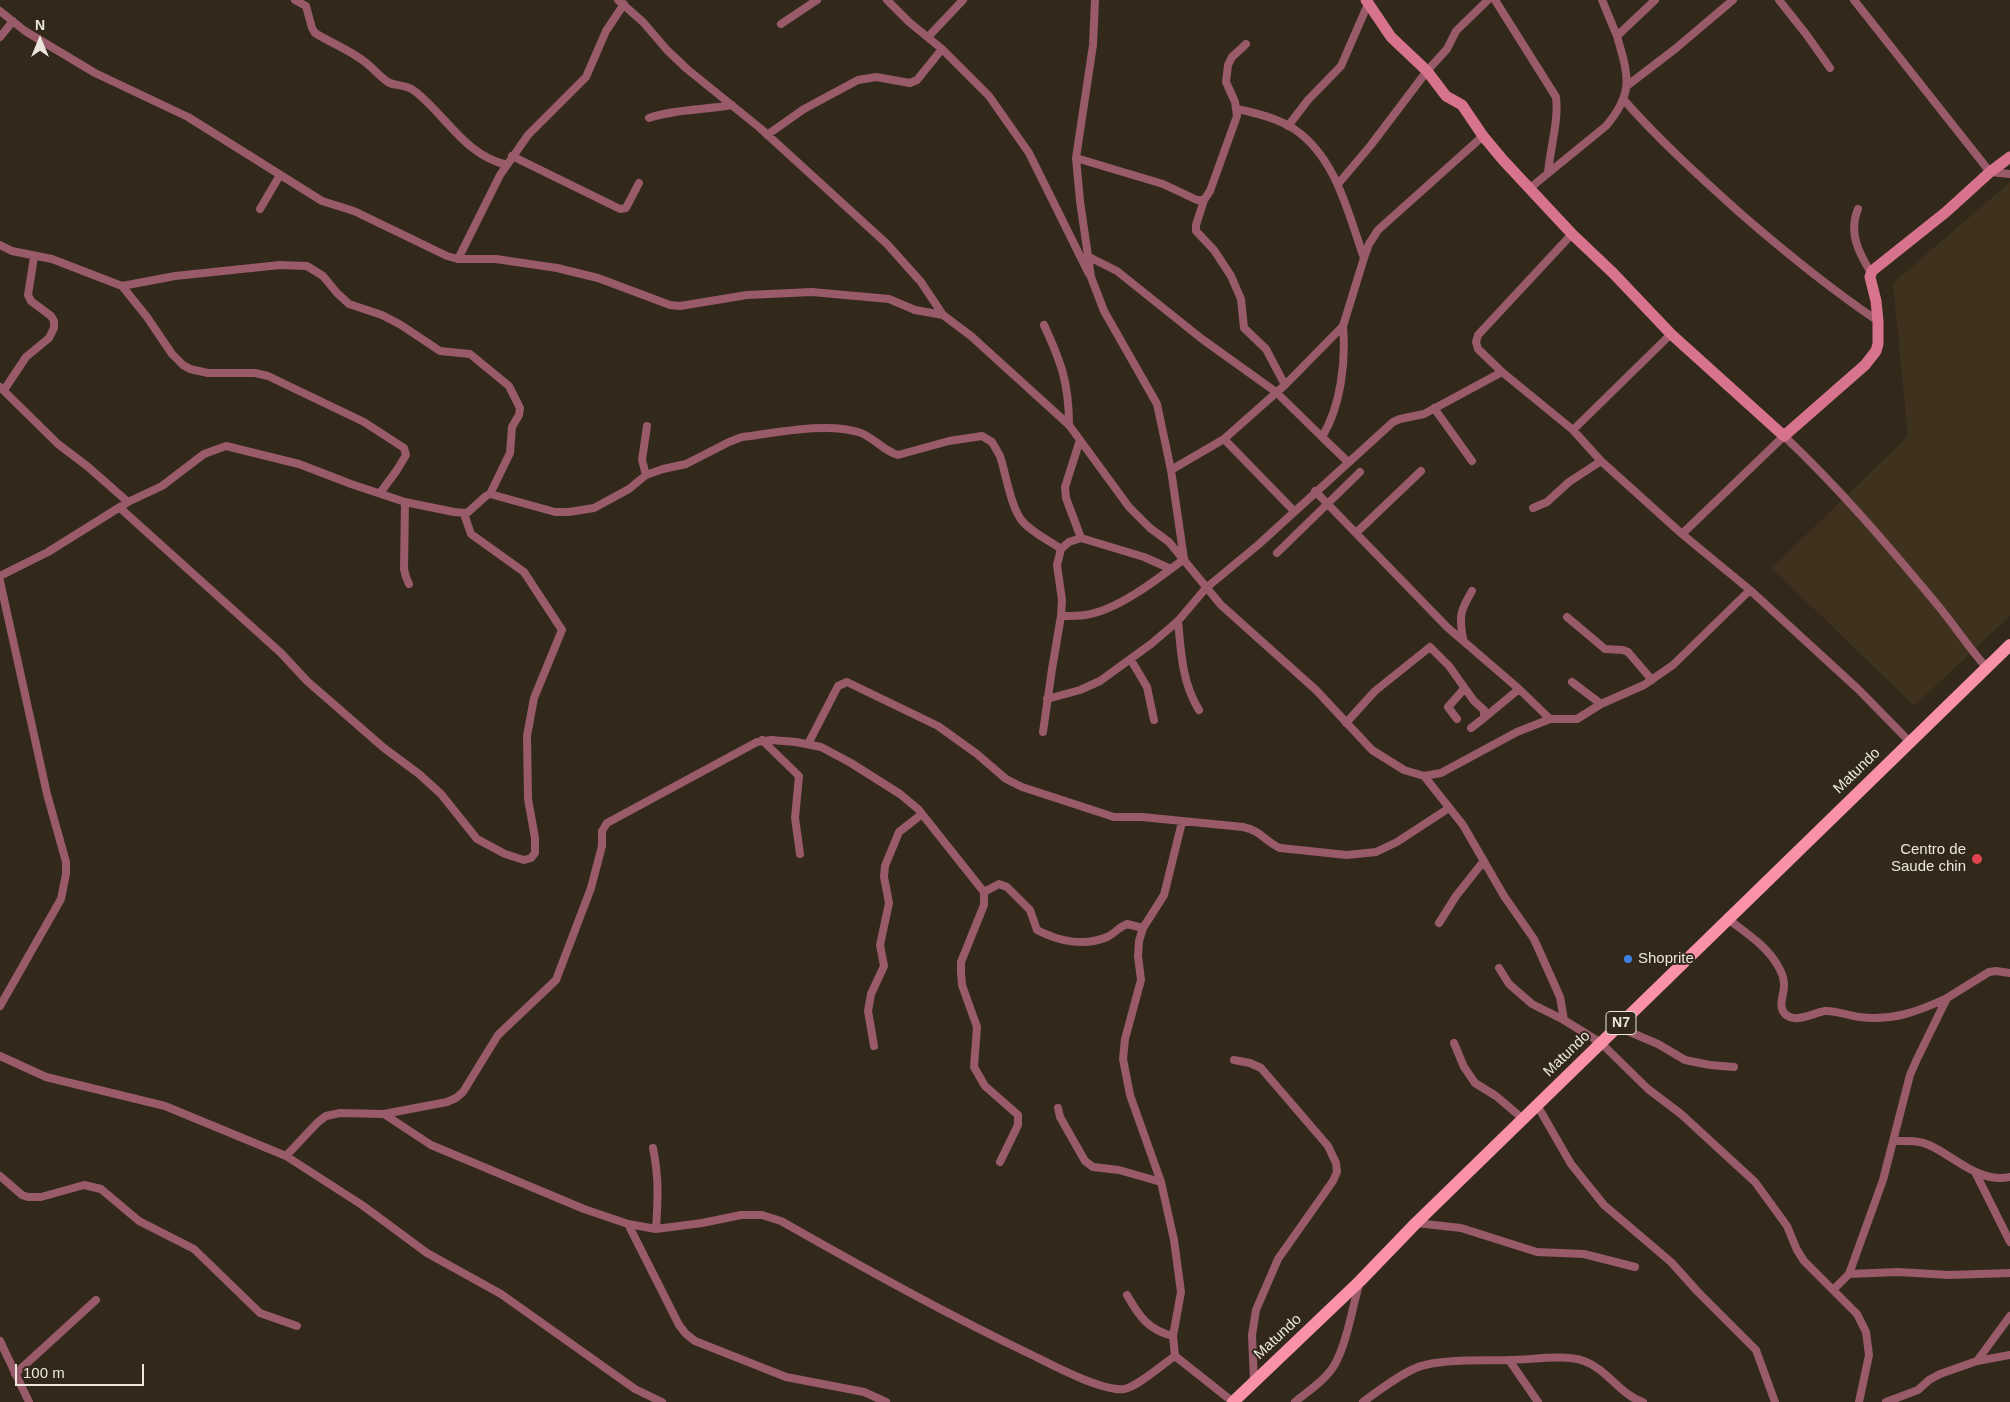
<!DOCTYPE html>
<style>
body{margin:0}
#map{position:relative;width:2010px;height:1402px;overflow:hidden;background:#32291b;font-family:Arial,sans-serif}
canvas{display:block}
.north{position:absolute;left:15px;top:15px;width:50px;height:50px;-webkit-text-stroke:4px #32291b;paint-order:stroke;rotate:0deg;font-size:14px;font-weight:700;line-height:20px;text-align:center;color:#ece6dd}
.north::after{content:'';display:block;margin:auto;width:18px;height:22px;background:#ece6dd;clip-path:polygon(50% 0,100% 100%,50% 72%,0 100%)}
.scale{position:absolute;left:15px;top:1364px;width:129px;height:22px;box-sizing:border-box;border:2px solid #ece6dd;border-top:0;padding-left:6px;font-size:15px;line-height:18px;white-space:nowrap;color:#ece6dd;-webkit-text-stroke:4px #32291b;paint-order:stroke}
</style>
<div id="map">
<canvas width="2010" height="1402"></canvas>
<div class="north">N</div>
<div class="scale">100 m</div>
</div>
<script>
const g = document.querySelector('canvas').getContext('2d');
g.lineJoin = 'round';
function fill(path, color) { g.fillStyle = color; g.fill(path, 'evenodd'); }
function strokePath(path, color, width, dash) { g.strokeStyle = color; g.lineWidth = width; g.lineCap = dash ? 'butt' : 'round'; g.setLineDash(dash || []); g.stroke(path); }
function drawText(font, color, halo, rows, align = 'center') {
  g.font = font + ' Arial,sans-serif'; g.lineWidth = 4; g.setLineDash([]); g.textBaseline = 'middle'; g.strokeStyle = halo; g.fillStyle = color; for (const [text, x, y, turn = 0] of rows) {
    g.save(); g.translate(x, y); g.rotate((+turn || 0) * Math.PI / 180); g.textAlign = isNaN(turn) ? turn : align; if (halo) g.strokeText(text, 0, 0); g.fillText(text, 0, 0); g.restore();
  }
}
const built = new Path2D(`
 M 2010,182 L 2010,616 L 1914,706 L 1772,568 L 1908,436 L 1893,283 Z`);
const street = new Path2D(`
 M 295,0 L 306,6 L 312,28 L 315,33 C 331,43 350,50 365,62 C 373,68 380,77 388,82 C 396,87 405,83 416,92 C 448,118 464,154 507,165
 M 618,0 L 643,22 L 667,50 L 687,69 L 760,128 L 887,244 L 921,282 L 943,315 L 971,336 L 1069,425 L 1129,507 L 1150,528 L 1169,542 L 1221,605 L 1316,690 L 1372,750 L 1404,770 L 1424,776 L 1441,773 L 1517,732 L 1550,719 L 1577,719 L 1601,704 L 1644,685 L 1673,665 L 1750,590
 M 887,0 L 909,22 L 942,49 L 989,96 L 1029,153 L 1089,274
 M 1095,0 L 1093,45 L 1076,158 L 1080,201 L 1091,277 L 1104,311 L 1157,404 L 1171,470 L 1184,559
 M 1495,0 L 1556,97 C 1559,120 1550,149 1548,173
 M 1602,0 L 1617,36 L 1655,0
 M 1779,0 L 1806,34 L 1830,68
 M 1854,0 L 1990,172 L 2010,174
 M 0,11 L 25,31 L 95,73 L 188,117 L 322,201 L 354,211 L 447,256 L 458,259 L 496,259 L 557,268 L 598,278 L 670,305 L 680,306 L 747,295 L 812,292 L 889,299 L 915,310 L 943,315
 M 781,24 L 817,0
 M 0,37 L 13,21
 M 928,37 L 963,0
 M 1628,85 L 1675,49 L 1733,0
 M 1623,99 C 1659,140 1700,177 1740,213 C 1785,252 1829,288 1878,321
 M 1237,109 C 1256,113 1277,118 1294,129 C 1336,157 1348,213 1364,258
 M 649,118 C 675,109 704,110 732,105
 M 1288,126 L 1308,100 L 1341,66 L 1368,4
 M 767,135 L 804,109 L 858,80 L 876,77 L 910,83 L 917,80 L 942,49
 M 512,156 L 620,209 L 626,208 L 639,183
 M 1076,158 L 1163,184 L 1197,200 L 1204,200 L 1210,191 L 1237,116 L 1235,102 L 1226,82 L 1228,65 L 1232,57 L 1246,44
 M 1338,184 L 1371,145 L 1427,71 L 1447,49 L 1456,31 L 1488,0
 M 1530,188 L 1606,126 C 1635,92 1628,75 1617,36
 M 1204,200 L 1196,225 L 1196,231 L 1214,250 L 1231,276 L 1241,299 L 1244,328 L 1266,349 L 1285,385
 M 260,209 L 280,175
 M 1858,209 C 1848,233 1859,253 1871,273
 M 1572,234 L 1478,335 L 1476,342 L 1478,349 L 1502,372 L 1573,430 L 1601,461 L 1682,534 L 1750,590 L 1858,689 L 1910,742
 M 0,245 L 12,251 L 52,259 L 122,286 L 175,276 L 280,265 L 307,266 L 323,276 L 337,293 L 349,304 L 382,315 L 401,325 L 440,351 L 470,354 L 509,386 L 520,408 L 519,415 L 512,427 L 510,453 L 490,494
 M 1089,257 L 1117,271 L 1202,339 L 1276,392 L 1322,437 C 1341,406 1346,361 1343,326
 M 458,259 L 500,175 L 528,135 L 586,77 L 606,31 L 624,4
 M 122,286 L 147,317 L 172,354 L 183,365 L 190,369 L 208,373 L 255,373 L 268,376 L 364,422 L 404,448 L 406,455 L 397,470 L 380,493
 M 1044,325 C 1061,362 1069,383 1069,425
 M 0,387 L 58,444 L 87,466 L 128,502
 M 4,390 L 26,357 L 49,338 L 54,328 L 54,321 L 51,316 L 31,301 L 28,295 L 34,257
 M 1434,408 L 1472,461
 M 1573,430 L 1671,334
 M 1322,437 L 1348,462
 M 1224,439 L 1294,511
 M 1080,440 L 1065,487 L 1066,498 L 1081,538
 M 1171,470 L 1224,439 L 1285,385 L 1343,326 L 1364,258 L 1369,244 L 1378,230 L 1483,136
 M 646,475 L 642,460 L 647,426
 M 1315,491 L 1447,627 L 1519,689 L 1550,719
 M 405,502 L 404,569 L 406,577 L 409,584
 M 120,508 L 281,653 L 307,681 L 384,748 L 419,774 L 441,794 L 477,839 L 505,854 L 524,860 L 531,858 L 535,853 L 535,838 L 528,799 L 527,736 L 534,698 L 562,630 L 524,572 L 471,534 L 464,514
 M 1533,508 L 1547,502 L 1569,482 L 1601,461
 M 1356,533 L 1421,471
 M 1682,534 L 1784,436 C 1838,487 1887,544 1935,602 C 1953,623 1968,647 1987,668
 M 1277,553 L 1360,472
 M 0,576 L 48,552 L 128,502 L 162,486 L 204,454 L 226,446 L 299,464 L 351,484 L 405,502 L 454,512 L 467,513 L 486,496 L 490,494 L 555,512 L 569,512 L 594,508 L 629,489 L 646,475 L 663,469 L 686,464 L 729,442 L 742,437 C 776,433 826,422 858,432 C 873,436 883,451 898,455 L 949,441 L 982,436 L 992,442 L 1000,456 C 1006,474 1011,509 1023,522 C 1033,533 1048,540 1061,549
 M 0,581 L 47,794 L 66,862 L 66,874 L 61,899 L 0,1006
 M 1061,616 C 1069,616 1078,616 1085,615 C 1117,611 1159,578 1184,559
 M 1567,617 L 1605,649 L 1623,650 L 1628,652 L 1652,680
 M 1178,621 C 1181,652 1182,683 1199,710
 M 1463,639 C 1459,616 1460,611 1472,591
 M 1131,660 L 1147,687 L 1154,720
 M 1572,682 L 1601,704
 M 1047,699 L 1080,690 L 1100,681 L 1151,644 L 1178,621 L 1206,588 L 1258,545 L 1393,422 L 1400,419 L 1424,414 L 1502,372
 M 1484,718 L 1519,689
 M 1457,719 L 1448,707 L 1464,689
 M 1346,723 L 1375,691 L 1430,647 L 1449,666 L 1474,701 L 1484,710 L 1484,718 L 1471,728
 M 1043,732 L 1052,669 L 1061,616 L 1062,600 L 1057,565 L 1061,549 L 1069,542 L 1081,538 L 1144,557 L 1171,569
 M 762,740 L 799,776 L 795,818 L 800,854
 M 808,744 L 838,686 L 847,682 L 938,726 L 977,754 L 1006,779 L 1022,787 L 1114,817 L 1142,817 L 1243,827 C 1262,831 1264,841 1280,848 L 1347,855 L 1376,852 L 1397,842 L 1449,808
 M 1424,776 L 1463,825 L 1504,896 L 1534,939 L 1560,997 L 1564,1020
 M 1182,822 L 1164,895 L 1143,928 L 1139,941 L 1138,956 L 1141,980 L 1125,1039 L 1123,1059 L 1130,1095 L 1161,1182 L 1174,1240 L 1181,1292 L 1173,1336 L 1175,1356 L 1233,1402
 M 984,892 L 999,884 L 1007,887 L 1030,910 L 1037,930 C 1058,941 1084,947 1107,937 C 1114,934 1119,927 1127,924 L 1143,928
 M 1728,919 C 1746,933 1767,946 1778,966 C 1781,971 1784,978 1784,984 C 1785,993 1777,1006 1785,1014 C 1796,1024 1813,1013 1825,1011 C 1835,1010 1849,1016 1859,1017 C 1893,1021 1917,1012 1947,998
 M 1439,923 L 1456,896 L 1483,862
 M 1499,968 L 1509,984 L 1532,1004 L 1564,1020 L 1601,1043 L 1648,1089 L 1681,1114 L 1755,1182 L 1787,1226 L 1797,1250 L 1804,1261 L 1857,1314 L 1866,1332 L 1869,1355 L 1859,1402
 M 1618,1027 L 1658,1044 L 1685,1060 L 1710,1065 L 1734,1067
 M 1454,1043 L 1464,1067 L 1475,1083 L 1496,1096 L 1523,1119
 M 874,1046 L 868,1011 L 871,994 L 884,966 L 880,945 L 889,903 L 884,877 L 885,866 L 899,832 L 922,814
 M 0,1056 L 46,1077 L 165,1106 L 286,1156 L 362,1205 L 427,1253 L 501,1294 L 635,1389 L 662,1402
 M 1234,1060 L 1250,1063 L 1261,1068 L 1328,1146 L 1336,1163 L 1337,1172 L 1333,1181 L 1278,1259 L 1256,1310 L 1252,1335 L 1254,1381
 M 1537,1105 L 1571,1164 L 1604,1205 L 1671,1262 L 1698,1292 L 1756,1350 L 1775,1402
 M 1058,1108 L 1060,1117 L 1085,1161 L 1093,1167 L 1119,1170 L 1161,1182
 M 384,1114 L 431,1145 L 584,1209 L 628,1224 L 679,1325 L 686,1334 L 695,1341 L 786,1377 L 864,1392 L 886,1402
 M 1894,1141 C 1906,1141 1918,1140 1929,1145 C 1954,1156 1980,1184 2010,1177
 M 653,1148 C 659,1178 658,1198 656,1229
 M 286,1156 L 318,1122 L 326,1116 L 340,1113 L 384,1114 L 447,1102 L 456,1098 L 463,1092 L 498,1035 L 556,980 L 591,888 L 602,846 L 602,831 L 607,823 L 757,742 L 771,740 L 796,742 L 821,747 L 851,763 L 900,794 L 918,809 L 984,892 L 984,905 L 961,962 L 961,972 L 962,985 L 977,1027 L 974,1067 L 985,1086 L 1018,1115 L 1018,1125 L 1000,1162
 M 1975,1172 L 2010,1242
 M 0,1176 L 22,1195 L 28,1197 L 41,1197 L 84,1185 L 101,1189 L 139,1221 L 194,1249 L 260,1313 L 297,1326
 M 1416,1223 L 1461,1228 L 1537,1252 L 1584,1254 L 1635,1267
 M 628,1224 L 656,1229 L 702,1223 L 741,1215 L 762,1215 L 781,1221 C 864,1268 946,1314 1032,1355 C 1052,1365 1103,1392 1124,1389 C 1137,1387 1163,1364 1175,1356
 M 1849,1274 L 1898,1272 L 1949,1275 L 2010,1273
 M 1834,1289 L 1849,1274 L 1883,1180 L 1910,1075 L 1917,1059 L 1947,998 L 1989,972 L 1996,971 L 2010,973
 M 1127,1295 C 1139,1316 1148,1330 1173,1336
 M 0,1341 L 29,1402
 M 1509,1360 L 1538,1402
 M 1977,1361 L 2010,1316
 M 15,1374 L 96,1300
 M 1295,1402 C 1308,1391 1326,1380 1335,1364 C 1347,1342 1352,1309 1359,1285
 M 1363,1402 C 1378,1391 1408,1368 1425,1365 C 1452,1359 1481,1361 1509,1360 C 1531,1360 1563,1354 1584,1361 C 1607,1369 1620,1395 1643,1402
 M 1886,1402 L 1918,1390 L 1929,1380 L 1940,1374 L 1977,1361 L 2010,1355`);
const secondary = new Path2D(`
 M 1366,0 L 1391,37 L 1427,71 L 1446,96 L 1462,105 L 1483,136 L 1503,160 L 1572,234 L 1613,273 L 1671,334 L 1784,436 L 1865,365 L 1876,351 L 1878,344 L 1878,321 L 1876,301 L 1870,277 L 1872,271 L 1946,212 L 1990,172 L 2010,157`);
const primary = new Path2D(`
 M 1233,1402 L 1360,1281 L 1416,1223 L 2010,645`);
const markers = [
 [1977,859,6,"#e0444e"],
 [1628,959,5,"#3f7fe0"]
];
const shields = [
 [1621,1023,30]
];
const shieldNames = [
 ["N7",1621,1023]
];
const streetNames = [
 ["Matundo",1857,771,-44],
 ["Matundo",1567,1054,-44],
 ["Matundo",1278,1337,-43]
];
const poiNames = [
 ["Centro de",1966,850],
 ["Saude chin",1966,867],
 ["Shoprite",1638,959,"left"]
];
fill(built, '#3e311e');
strokePath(street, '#995a69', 8);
strokePath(secondary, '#d7738c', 11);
strokePath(primary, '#f991a9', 12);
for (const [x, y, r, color] of markers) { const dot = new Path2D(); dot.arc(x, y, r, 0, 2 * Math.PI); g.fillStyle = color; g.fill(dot); strokePath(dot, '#32291b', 2); }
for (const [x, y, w] of shields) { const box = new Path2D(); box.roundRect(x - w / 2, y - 11.5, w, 23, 4); g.fillStyle = '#32291b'; g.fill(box); strokePath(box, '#ece6dd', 1); }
drawText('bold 14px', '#ece6dd', null, shieldNames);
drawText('15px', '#ece6dd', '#32291b', streetNames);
drawText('15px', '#ece6dd', '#32291b', poiNames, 'right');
</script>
